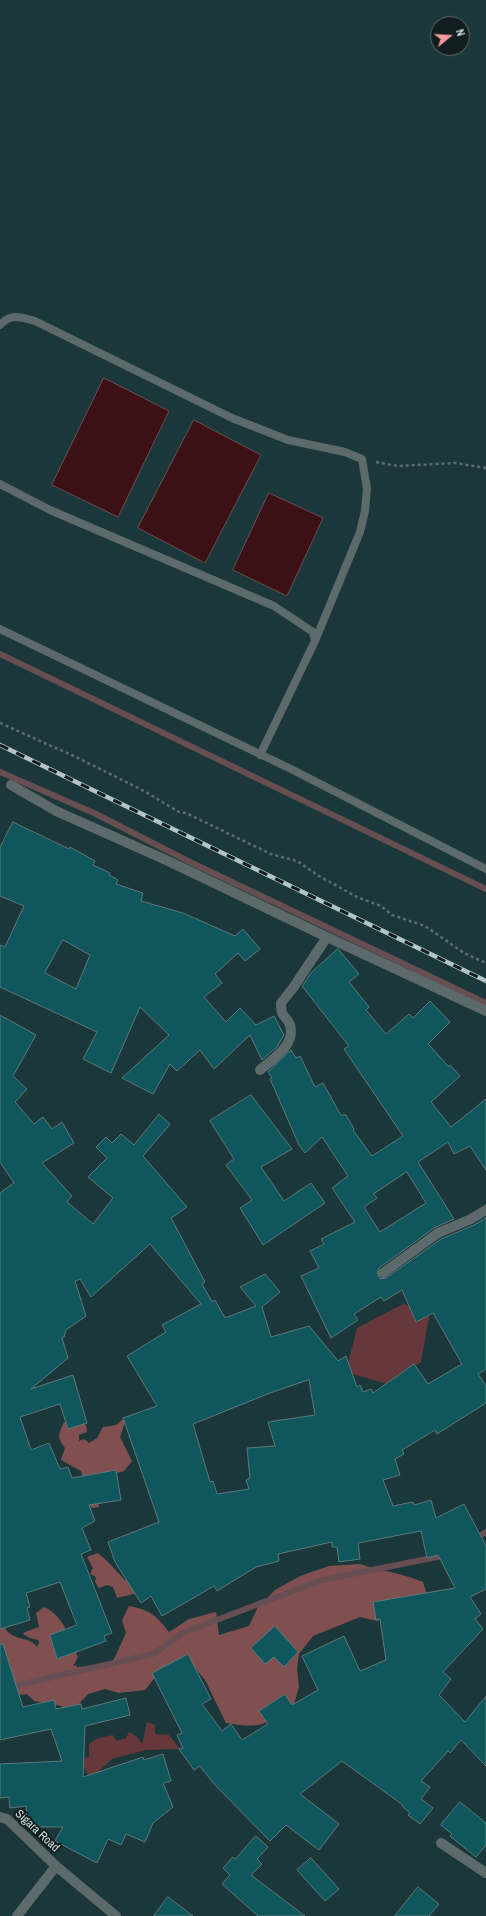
<!DOCTYPE html>
<style>
body{margin:0}
#map{position:relative;width:486px;height:1916px;overflow:hidden;background:#1c373a;font-family:"Archivo Narrow",sans-serif}
canvas{display:block}
.north{position:absolute;left:430px;top:16px;width:40px;height:40px;box-sizing:border-box;background:#111d1e;border:1px solid #5d6a6b;border-radius:50%;rotate:72deg;font-size:11px;font-weight:700;line-height:16px;text-align:center;color:#cededf}
.north::after{content:'';display:block;margin:auto;width:14px;height:18px;background:#f59b9e;clip-path:polygon(50% 0,100% 100%,50% 72%,0 100%)}
</style>
<div id="map">
<canvas width="486" height="1916"></canvas>
<div class="north">N</div>
</div>
<script>
const g = document.querySelector('canvas').getContext('2d');
g.lineJoin = 'round';
function fill(path, color) { g.fillStyle = color; g.fill(path, 'evenodd'); }
function strokePath(path, color, width, dash) { g.strokeStyle = color; g.lineWidth = width; g.lineCap = dash ? 'butt' : 'round'; g.setLineDash(dash || []); g.stroke(path); }
function drawText(font, color, halo, rows, align = 'center') {
  g.font = font + ' "Archivo Narrow",sans-serif'; g.lineWidth = 4; g.setLineDash([]); g.textBaseline = 'middle'; g.strokeStyle = halo; g.fillStyle = color; for (const [text, x, y, turn = 0] of rows) {
    g.save(); g.translate(x, y); g.rotate((+turn || 0) * Math.PI / 180); g.textAlign = isNaN(turn) ? turn : align; if (halo) g.strokeText(text, 0, 0); g.fillText(text, 0, 0); g.restore();
  }
}
const green = new Path2D(`
 M 403,1304 L 430,1312 L 421,1362 L 387,1384 L 346,1372 L 357,1328 Z
 M 147,1722 L 155,1725 L 155,1734 L 169,1735 L 180,1749 L 146,1750 L 112,1759 L 90,1779 L 80,1759 L 89,1757 L 89,1744 L 98,1738 L 113,1735 L 116,1741 L 126,1738 L 129,1732 L 137,1737 L 142,1744 Z`);
const forest = new Path2D(`
 M 127,1416 L 120,1437 L 132,1461 L 124,1471 L 109,1475 L 97,1491 L 99,1507 L 91,1508 L 81,1471 L 61,1460 L 65,1448 C 57,1437 58,1435 64,1422 L 73,1426 L 83,1423 L 86,1425 L 87,1432 L 79,1435 L 79,1441 L 84,1439 L 89,1443 L 97,1438 L 103,1427 L 116,1425 Z
 M 98,1553 L 105,1559 L 125,1580 L 139,1579 L 141,1592 L 117,1598 L 113,1587 L 107,1585 L 99,1588 L 95,1582 L 96,1577 L 90,1574 L 93,1568 L 87,1557 Z
 M 360,1564 C 381,1571 402,1573 423,1582 L 428,1598 L 377,1621 L 360,1617 L 313,1636 L 299,1654 L 297,1669 L 299,1686 L 294,1705 C 265,1725 262,1729 226,1723 L 205,1680 L 191,1663 L 156,1676 L 145,1690 L 119,1693 L 105,1689 L 88,1694 L 78,1705 L 73,1715 L 62,1706 L 34,1701 L 27,1694 L 18,1695 L 0,1665 L 0,1613 C 3,1618 3,1626 7,1631 C 15,1640 30,1637 37,1647 L 39,1643 L 38,1640 L 30,1638 L 23,1634 L 25,1632 L 39,1627 L 36,1613 L 44,1607 C 63,1615 70,1638 78,1657 L 73,1666 L 77,1665 L 76,1667 L 110,1665 L 115,1657 L 126,1633 L 122,1620 L 129,1606 C 150,1610 156,1615 169,1632 L 189,1619 L 216,1612 L 219,1635 L 249,1626 L 258,1607 L 275,1590 L 300,1576 L 329,1566 Z`);
const water = new Path2D(`
 M 104,378 L 169,411 L 118,517 L 52,485 Z
 M 194,420 L 261,455 L 205,563 L 138,528 Z
 M 269,493 L 323,518 L 287,596 L 233,570 Z`);
const stream = new Path2D(`
 M 0,654 L 486,889
 M 0,772 L 94,813 L 190,862 L 486,1003
 M 474,1539 L 486,1532
 M 0,1689 L 153,1654 L 185,1632 L 322,1580 L 447,1555`);
const building = new Path2D(`
 M 13,822 L 69,849 L 70,847 L 95,861 L 93,865 L 110,873 L 109,875 L 118,880 L 116,884 L 143,893 L 141,901 L 183,913 L 235,936 L 243,929 L 260,949 L 245,961 L 238,953 L 215,974 L 222,983 L 204,997 L 226,1022 L 240,1008 L 256,1025 L 274,1016 L 284,1035 L 277,1047 L 262,1060 L 250,1035 L 214,1069 L 200,1050 L 177,1071 L 170,1064 L 153,1094 L 122,1078 L 169,1035 L 140,1007 L 111,1073 L 83,1059 L 97,1032 L 0,987 L 0,945 L 5,947 L 24,906 L 0,896 L 0,848 ZM 63,940 L 90,955 L 76,989 L 45,973 Z
 M 338,949 L 359,974 L 349,982 L 369,1007 L 366,1010 L 386,1034 L 409,1014 L 413,1018 L 430,1001 L 450,1022 L 428,1044 L 449,1067 L 450,1065 L 460,1076 L 431,1102 L 451,1127 L 486,1099 L 486,1170 L 470,1146 L 454,1154 L 448,1142 L 418,1162 L 454,1219 L 434,1228 L 379,1268 L 377,1273 L 380,1279 L 386,1278 L 441,1239 L 474,1225 L 486,1218 L 486,1369 L 478,1374 L 486,1386 L 486,1403 L 437,1434 L 435,1430 L 402,1450 L 404,1454 L 395,1459 L 400,1475 L 383,1480 L 393,1506 L 413,1502 L 414,1505 L 431,1500 L 436,1518 L 464,1504 L 486,1546 L 486,1589 L 470,1597 L 481,1614 L 475,1619 L 483,1629 L 443,1672 L 451,1679 L 439,1695 L 465,1722 L 486,1696 L 486,1766 L 461,1740 L 450,1753 L 448,1751 L 421,1781 L 430,1787 L 421,1799 L 433,1808 L 420,1824 L 408,1815 L 410,1813 L 402,1806 L 403,1805 L 342,1761 L 300,1794 L 339,1824 L 319,1850 L 286,1825 L 270,1841 L 214,1784 L 200,1766 L 194,1770 L 179,1749 L 183,1748 L 177,1735 L 182,1733 L 152,1673 L 188,1654 L 211,1699 L 202,1704 L 222,1731 L 231,1724 L 242,1740 L 268,1724 L 259,1711 L 285,1694 L 292,1705 L 318,1690 L 302,1656 L 344,1636 L 360,1671 L 386,1660 L 380,1619 L 376,1620 L 373,1602 L 455,1588 L 438,1555 L 427,1558 L 421,1531 L 358,1543 L 360,1559 L 339,1562 L 337,1547 L 332,1547 L 332,1542 L 278,1554 L 279,1561 L 256,1567 L 217,1591 L 214,1586 L 162,1616 L 151,1596 L 141,1603 L 115,1562 L 108,1542 L 159,1522 L 123,1418 L 157,1406 L 127,1356 L 166,1332 L 162,1325 L 201,1304 L 150,1244 L 91,1297 L 80,1279 L 75,1281 L 86,1316 L 66,1330 L 64,1337 L 62,1338 L 68,1358 L 31,1389 L 73,1375 L 87,1423 L 68,1429 L 60,1404 L 20,1417 L 31,1450 L 49,1443 L 60,1469 L 68,1467 L 72,1478 L 116,1470 L 121,1500 L 89,1505 L 95,1521 L 82,1528 L 91,1550 L 81,1554 L 112,1633 L 104,1636 L 106,1641 L 57,1659 L 50,1635 L 77,1625 L 60,1582 L 26,1593 L 30,1607 L 27,1608 L 30,1620 L 0,1629 L 0,1193 L 14,1183 L 0,1162 L 0,1015 L 36,1035 L 13,1076 L 27,1089 L 15,1102 L 34,1124 L 43,1117 L 52,1129 L 62,1122 L 74,1143 L 42,1163 L 72,1196 L 67,1202 L 93,1224 L 113,1198 L 88,1177 L 107,1158 L 96,1147 L 106,1137 L 112,1143 L 121,1134 L 134,1145 L 159,1114 L 170,1124 L 143,1156 L 187,1207 L 171,1218 L 205,1282 L 202,1284 L 212,1302 L 215,1300 L 225,1318 L 256,1306 L 240,1287 L 265,1274 L 280,1292 L 262,1307 L 271,1337 L 309,1326 L 338,1361 L 346,1356 L 357,1387 L 360,1385 L 363,1392 L 371,1389 L 373,1393 L 414,1364 L 428,1384 L 462,1364 L 433,1313 L 416,1322 L 402,1290 L 384,1301 L 381,1297 L 354,1314 L 358,1320 L 331,1338 L 301,1276 L 319,1268 L 310,1251 L 324,1244 L 321,1239 L 355,1222 L 332,1188 L 348,1176 L 322,1137 L 305,1153 L 299,1145 L 270,1079 L 272,1078 L 268,1072 L 291,1050 L 296,1058 L 300,1056 L 315,1087 L 323,1083 L 339,1112 L 341,1115 L 346,1115 L 354,1129 L 353,1130 L 372,1156 L 403,1136 L 344,1049 L 349,1046 L 302,986 L 311,973 ZM 407,1172 L 426,1203 L 380,1232 L 364,1207 L 377,1198 L 374,1194 ZM 309,1380 L 315,1415 L 268,1422 L 275,1446 L 247,1448 L 250,1478 L 246,1480 L 249,1489 L 217,1494 L 213,1481 L 210,1482 L 193,1424 L 270,1393 Z
 M 251,1095 L 292,1149 L 261,1167 L 284,1201 L 311,1183 L 325,1203 L 263,1245 L 240,1208 L 252,1200 L 226,1165 L 234,1159 L 210,1121 Z
 M 275,1626 L 298,1652 L 284,1667 L 274,1657 L 265,1664 L 251,1648 Z
 M 3,1644 L 23,1707 L 54,1700 L 56,1709 L 81,1704 L 82,1709 L 126,1698 L 130,1715 L 85,1726 L 83,1777 L 143,1757 L 144,1760 L 163,1754 L 171,1781 L 163,1783 L 173,1807 L 153,1823 L 145,1842 L 126,1834 L 121,1845 L 108,1839 L 97,1863 L 55,1841 L 63,1827 L 39,1827 L 39,1825 L 28,1826 L 26,1806 L 10,1808 L 9,1797 L 0,1798 L 0,1764 L 62,1761 L 51,1729 L 0,1740 L 0,1645 Z
 M 460,1802 L 486,1823 L 486,1845 L 476,1857 L 450,1836 L 452,1834 L 441,1825 Z
 M 256,1836 L 268,1847 L 257,1859 L 262,1864 L 251,1875 L 305,1916 L 258,1916 L 222,1884 L 230,1875 L 223,1868 L 233,1857 L 235,1859 Z
 M 311,1858 L 339,1889 L 325,1901 L 297,1870 Z
 M 418,1887 L 439,1904 L 429,1916 L 395,1916 Z
 M 168,1897 L 193,1916 L 154,1916 Z`);
const path = new Path2D(`
 M 376,462 L 398,466 L 455,463 L 486,468
 M 0,723 L 76,757 L 144,791 L 179,812 L 186,813 L 252,845 L 271,854 L 297,861 L 319,876 L 357,897 L 381,906 L 392,915 L 425,926 L 464,953 L 486,963`);
const service = new Path2D(`
 M 0,325 C 11,313 21,317 35,321 L 232,418 L 288,440 L 345,452 L 362,459 L 367,489 L 365,511 L 360,532 L 315,641 L 260,755
 M 0,484 L 50,510 L 274,606 L 313,632 L 315,641
 M 0,629 L 291,769 L 486,869`);
const minor = new Path2D(`
 M 11,785 L 56,811 L 166,860 L 327,937
 M 260,1070 C 273,1059 296,1045 290,1025 C 286,1014 281,1020 281,1003 L 293,988 L 327,937 L 486,1011
 M 383,1273 L 438,1233 L 471,1219 L 486,1210
 M 0,1817 L 7,1819 L 56,1866 L 116,1916
 M 441,1843 L 486,1873
 M 17,1916 L 56,1866`);
const rail = new Path2D(`
 M 0,745 L 486,981`);
const streetNames = [
 ["Sigara Road",37,1831,43]
];
fill(green, '#66383b');
fill(forest, '#805051');
fill(water, '#3b1115');
strokePath(water, '#674e52', 1);
strokePath(stream, '#674e52', 6);
fill(building, '#10575d');
strokePath(building, '#5c797c', 1);
strokePath(path, '#597072', 2.5, [3, 3]);
strokePath(service, '#5d6a6b', 8);
strokePath(minor, '#5d6a6b', 10);
strokePath(rail, '#b2c4c5', 4.5);
strokePath(rail, '#111d1e', 3, [9]);
drawText('12px', '#cededf', '#111d1e', streetNames);
</script>
